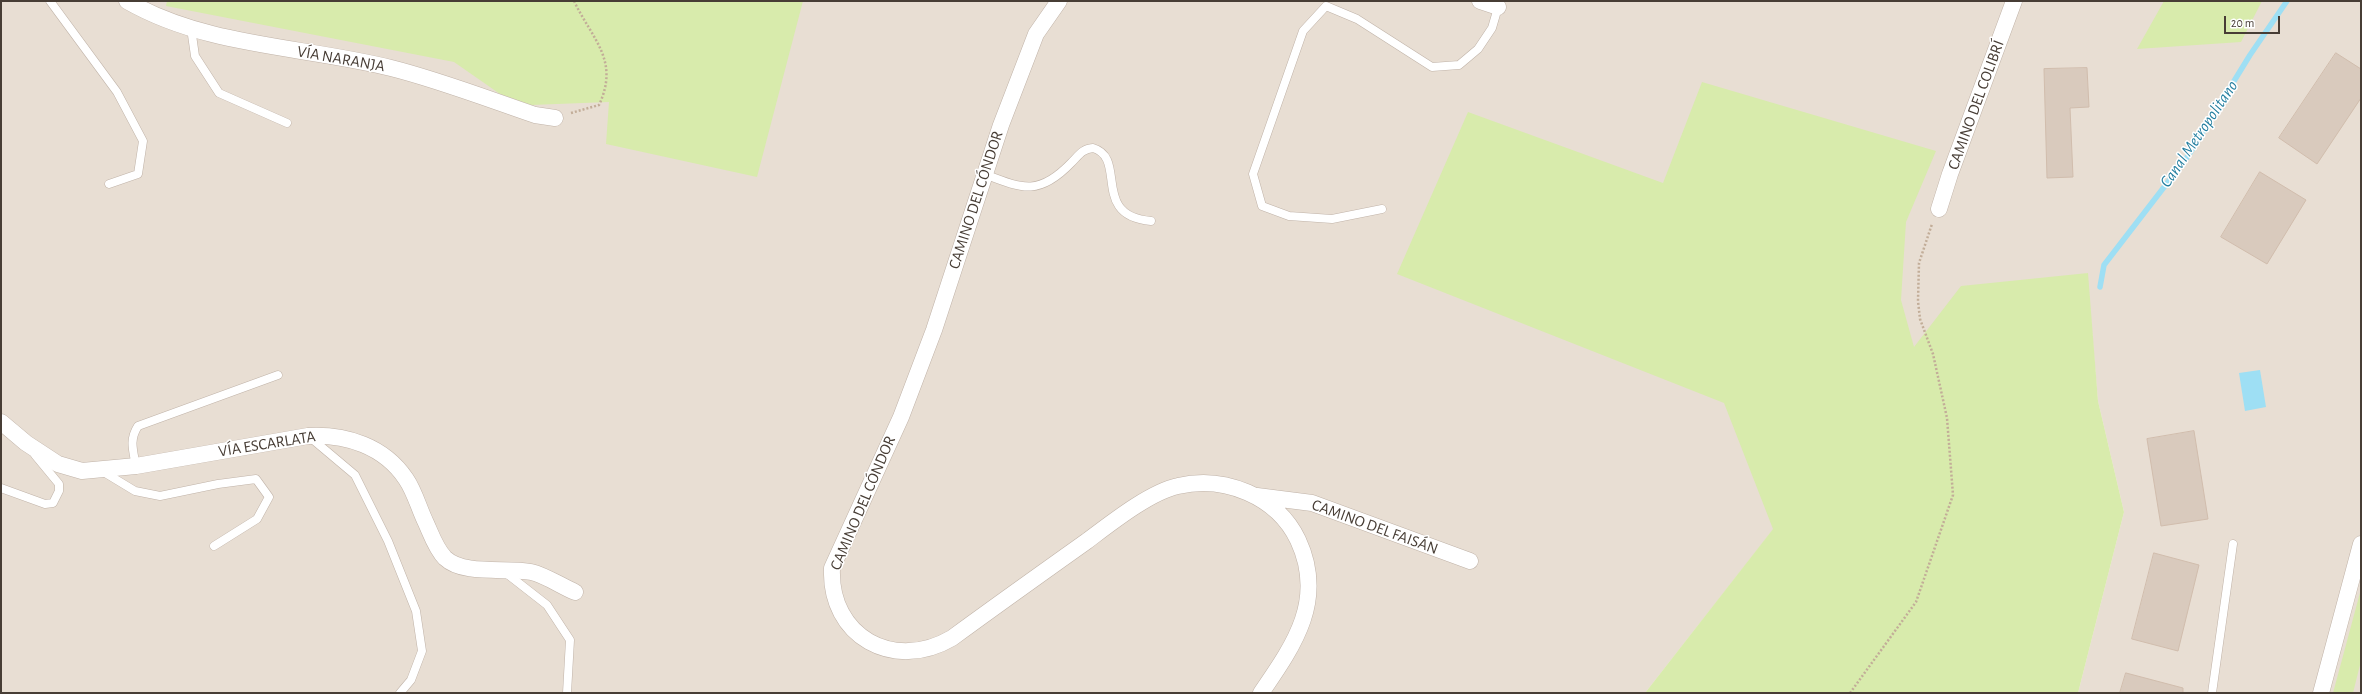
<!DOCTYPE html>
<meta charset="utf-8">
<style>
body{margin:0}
#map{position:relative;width:2362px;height:694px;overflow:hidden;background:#f4ede6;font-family:"Alegreya Sans",sans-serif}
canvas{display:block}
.frame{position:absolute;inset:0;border:2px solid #473d35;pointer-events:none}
.scale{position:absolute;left:2224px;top:16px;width:56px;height:18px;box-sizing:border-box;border:2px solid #473d35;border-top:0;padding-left:5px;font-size:12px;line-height:14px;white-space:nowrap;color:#473d35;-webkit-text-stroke:3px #fff;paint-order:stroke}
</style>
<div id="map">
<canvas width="2362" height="694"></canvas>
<div class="frame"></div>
<div class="scale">20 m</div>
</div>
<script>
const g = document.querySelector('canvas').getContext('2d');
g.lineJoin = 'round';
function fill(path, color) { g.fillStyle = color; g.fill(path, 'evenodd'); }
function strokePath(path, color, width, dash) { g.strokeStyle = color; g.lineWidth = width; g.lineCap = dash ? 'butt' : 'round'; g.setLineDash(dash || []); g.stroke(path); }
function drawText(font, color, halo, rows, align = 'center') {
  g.font = font + ' "Alegreya Sans",sans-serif'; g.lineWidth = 3; g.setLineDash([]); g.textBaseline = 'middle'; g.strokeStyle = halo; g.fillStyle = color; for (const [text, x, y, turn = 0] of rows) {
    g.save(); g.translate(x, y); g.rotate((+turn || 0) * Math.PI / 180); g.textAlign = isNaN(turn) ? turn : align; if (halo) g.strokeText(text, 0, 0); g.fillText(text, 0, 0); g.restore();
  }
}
const residential = new Path2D(`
 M 1,1 L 2361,1 L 2361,693 L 2078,693 L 2124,512 L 2098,401 L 2087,273 L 1772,531 L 1645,693 L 1,693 Z`);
const green = new Path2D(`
 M 167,1 L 803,1 L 757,177 L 606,144 L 609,102 L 531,105 L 500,94 L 454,62 L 166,6 Z
 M 2164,1 L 2262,1 L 2241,42 L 2137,49 Z
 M 1702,82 L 1936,151 L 1906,222 L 1901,300 L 1914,347 L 1961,286 L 2088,273 L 2098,401 L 2124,512 L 2078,693 L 1645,693 L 1773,529 L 1724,403 L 1397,274 L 1468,112 L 1663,183 Z
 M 2361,589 L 2361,661 L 2353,693 L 2333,693 Z`);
const water = new Path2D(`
 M 2260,370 L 2266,407 L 2245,411 L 2239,373 Z`);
const stream = new Path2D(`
 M 2100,287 L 2104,265 L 2188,156 L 2250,55 L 2287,1`);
const building = new Path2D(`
 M 2336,53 L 2361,69 L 2361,98 L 2317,164 L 2279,138 Z
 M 2087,68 L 2089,107 L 2070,108 L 2073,177 L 2047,178 L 2044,69 Z
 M 2260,172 L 2306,200 L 2267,264 L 2221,237 Z
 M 2194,431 L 2208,519 L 2161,526 L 2147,439 Z
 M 2154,553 L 2199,565 L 2178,651 L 2132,639 Z
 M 2126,673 L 2183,688 L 2183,693 L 2120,693 Z`);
const path = new Path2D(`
 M 571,113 L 599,105 C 620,60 592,39 574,1
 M 1850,693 L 1916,602 L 1953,495 L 1947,418 L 1933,354 L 1920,319 L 1918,301 L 1919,263 L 1932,224`);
const service = new Path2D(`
 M 50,1 L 117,92 L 143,141 L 138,174 L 109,184
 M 191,28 L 195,56 L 219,93 L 287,123
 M 984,174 C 1023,189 1039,196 1071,163 C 1079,155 1082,149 1093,148 C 1128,158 1090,216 1151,221
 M 1382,209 L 1332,219 L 1289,216 L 1262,206 L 1253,174 L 1303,31 L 1326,6 L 1357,19 L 1432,67 L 1459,65 L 1478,49 L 1492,28 L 1499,4
 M 311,438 L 355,475 L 388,541 L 416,611 L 422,651 L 411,680 L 400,693
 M 136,466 C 133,450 129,440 138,426 L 278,375
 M 102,471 L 135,491 L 160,496 L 218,484 L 256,479 L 269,497 L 257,519 L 214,546
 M 1,488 L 45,504 L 53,503 L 59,491 L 59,484 L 35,455
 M 506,573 L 547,605 L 570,640 L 567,693
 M 2212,693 L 2233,544`);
const minor = new Path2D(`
 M 127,1 C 207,47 303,46 391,68 C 439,80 488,99 535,115 L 555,118
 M 1059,1 L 1036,34 L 1001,125 L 934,330 L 901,417 L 832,568 C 829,637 894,672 952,638 C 997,605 1042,573 1087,541 C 1111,523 1150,492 1178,486 C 1224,475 1277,496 1298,540 C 1326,600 1294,645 1261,693
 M 1480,1 L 1498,7
 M 1939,209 L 1950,174 L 2014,1
 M 1,422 L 26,443 L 58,464 L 82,471 L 136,466 L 308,436 C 346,434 384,446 406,479 C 415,492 419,509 426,523 C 431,534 436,549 445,558 C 464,576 507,567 531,572 C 545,575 561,586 575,592
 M 1257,496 L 1312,503 L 1470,561
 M 2321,693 L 2361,544`);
const streetNames = [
 ["VÍA NARANJA",341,59,10],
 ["CAMINO DEL COLIBRÍ",1976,105,-70],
 ["CAMINO DEL CÓNDOR",976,200,-72],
 ["VÍA ESCARLATA",267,444,-9],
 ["CAMINO DEL CÓNDOR",863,503,-67],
 ["CAMINO DEL FAISÁN",1375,527,20]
];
const waterNames = [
 ["Canal Metropolitano",2199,134,-56]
];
fill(residential, '#e8ded3');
fill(green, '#d8ebac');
fill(water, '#9edff4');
strokePath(stream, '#9edff4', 5.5);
fill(building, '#d9cabd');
strokePath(building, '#d1bdad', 1);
strokePath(service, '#c0b3a8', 9);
strokePath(minor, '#c0b3a8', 17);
strokePath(path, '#c2ad98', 2.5, [2, 2]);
strokePath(service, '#fff', 8);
strokePath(minor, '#fff', 16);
drawText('16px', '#473d35', '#fff', streetNames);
drawText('italic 17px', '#247fa0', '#fff', waterNames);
</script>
